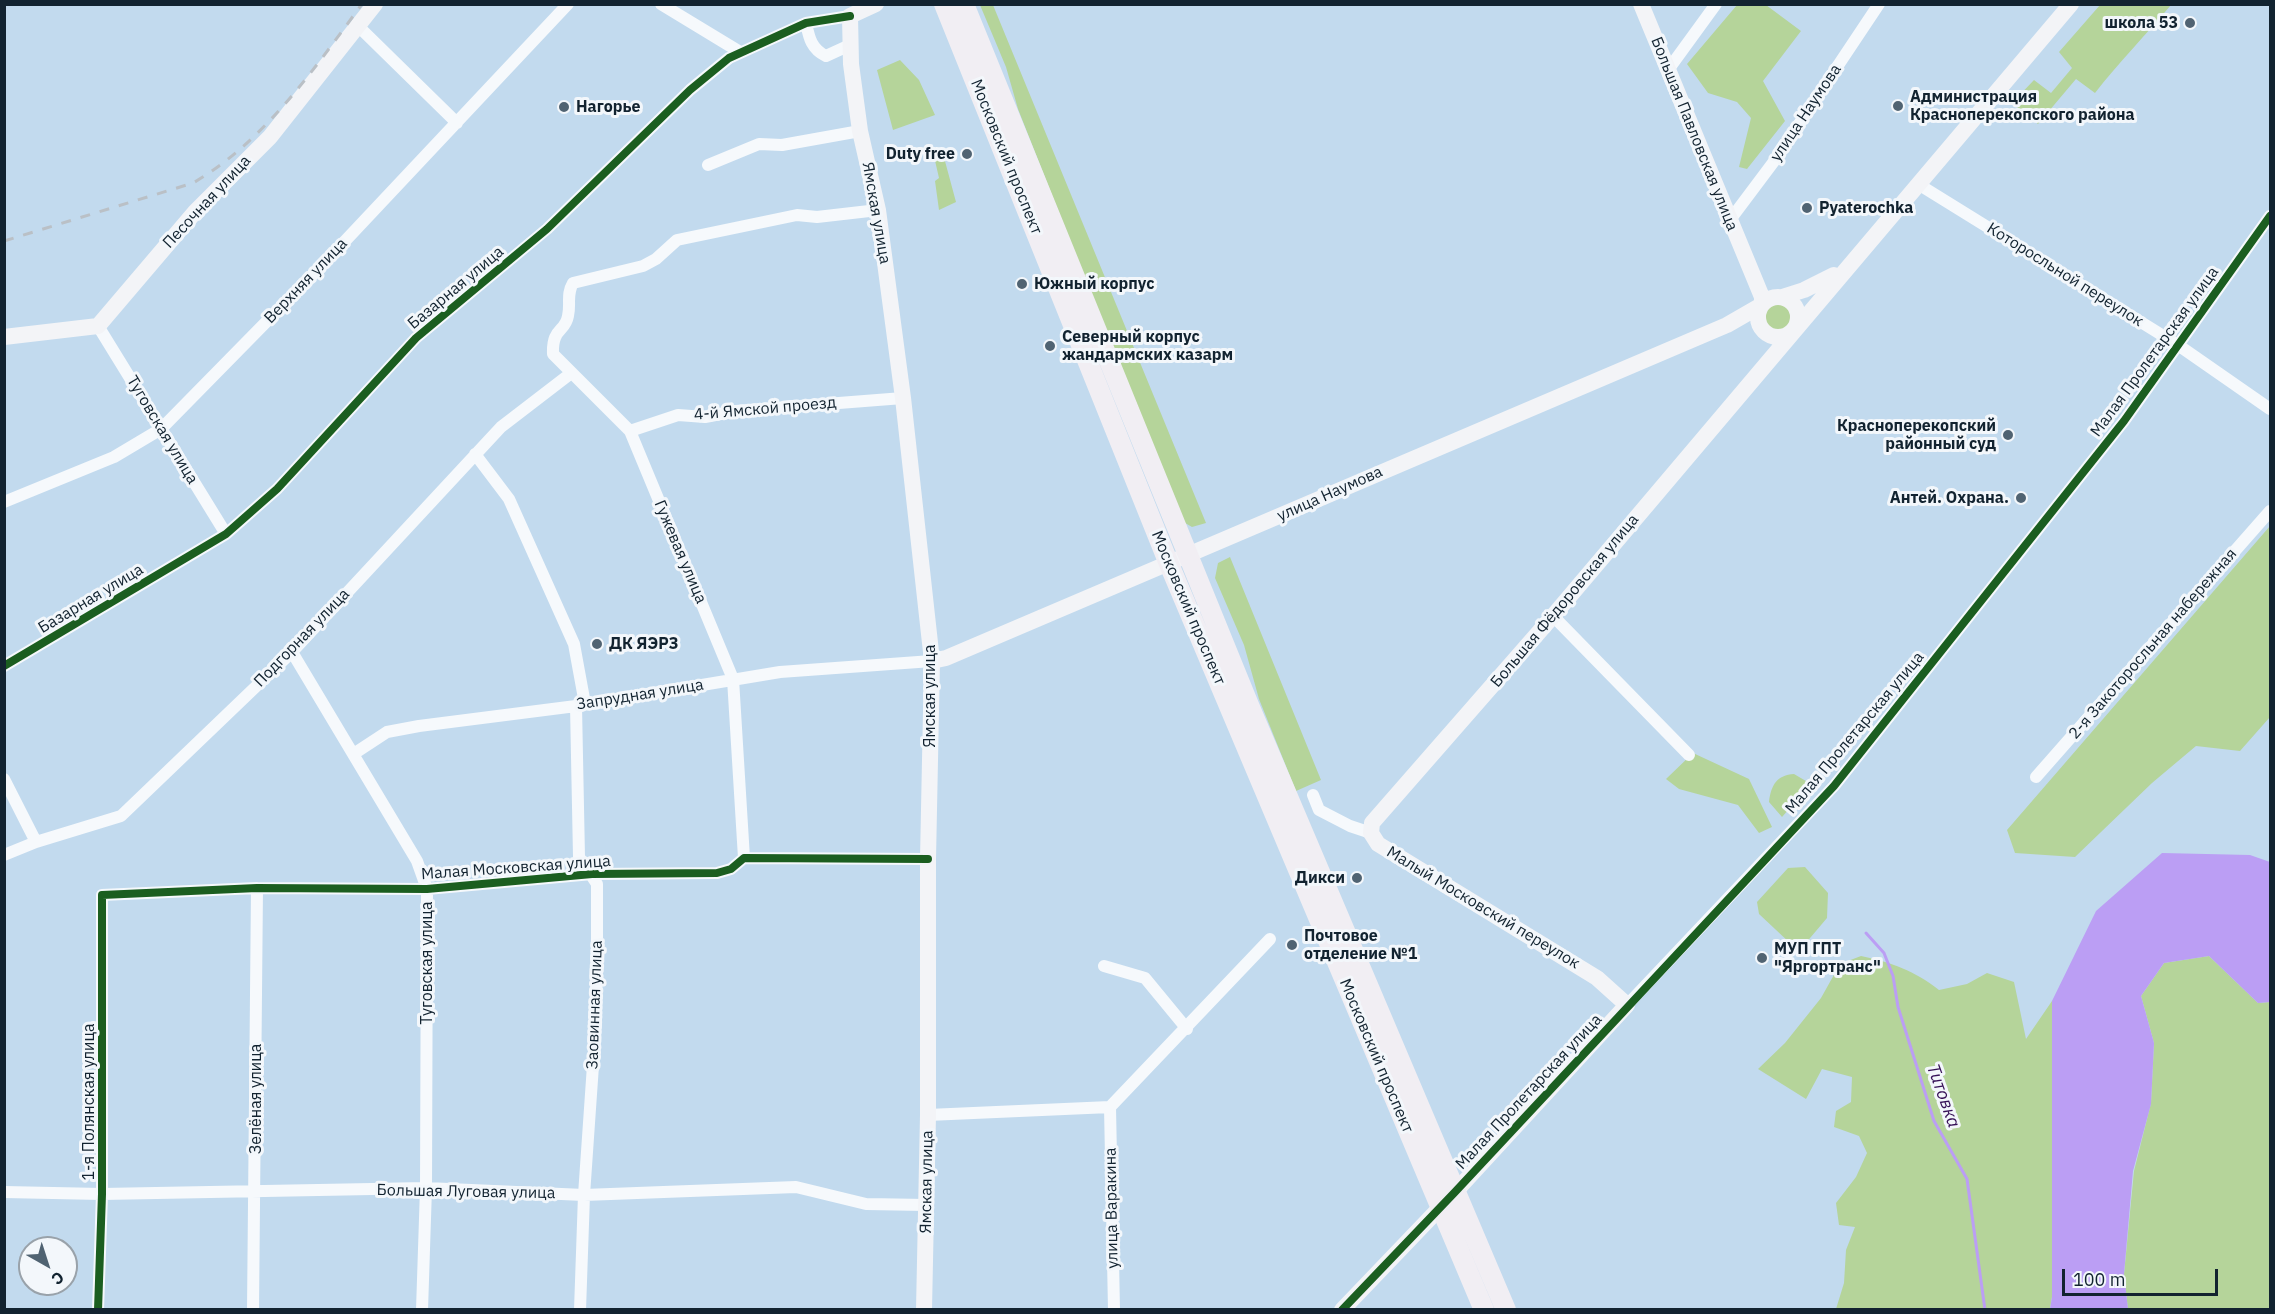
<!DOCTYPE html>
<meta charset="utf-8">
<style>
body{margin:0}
#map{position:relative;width:2275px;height:1314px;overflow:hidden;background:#c2daee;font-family:"IBM Plex Sans",sans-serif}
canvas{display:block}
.frame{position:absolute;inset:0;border:6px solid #122330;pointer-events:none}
.north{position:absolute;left:18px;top:1236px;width:60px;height:60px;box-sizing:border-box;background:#f3f7fb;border:2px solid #99a2aa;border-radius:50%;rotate:141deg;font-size:16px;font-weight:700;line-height:24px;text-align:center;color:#122330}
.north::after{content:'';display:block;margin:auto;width:21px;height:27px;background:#506372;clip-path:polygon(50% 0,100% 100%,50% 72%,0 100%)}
.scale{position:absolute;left:2062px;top:1269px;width:156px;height:27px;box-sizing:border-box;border:3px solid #122330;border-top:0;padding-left:8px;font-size:18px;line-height:21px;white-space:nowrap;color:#122330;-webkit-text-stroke:4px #f3f7fb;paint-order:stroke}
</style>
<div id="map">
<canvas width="2275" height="1314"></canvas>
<div class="frame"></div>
<div class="north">С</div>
<div class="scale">100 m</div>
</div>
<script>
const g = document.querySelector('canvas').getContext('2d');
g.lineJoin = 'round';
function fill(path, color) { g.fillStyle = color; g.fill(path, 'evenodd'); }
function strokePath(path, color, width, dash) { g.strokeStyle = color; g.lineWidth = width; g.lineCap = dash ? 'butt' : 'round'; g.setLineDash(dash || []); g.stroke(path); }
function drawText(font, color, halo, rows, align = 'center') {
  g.font = font + ' "IBM Plex Sans",sans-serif'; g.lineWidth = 6; g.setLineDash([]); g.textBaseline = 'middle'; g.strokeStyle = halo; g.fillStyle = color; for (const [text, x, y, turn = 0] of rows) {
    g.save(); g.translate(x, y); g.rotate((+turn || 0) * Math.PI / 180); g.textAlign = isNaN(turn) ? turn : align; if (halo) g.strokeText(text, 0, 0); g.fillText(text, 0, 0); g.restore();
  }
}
const green = new Path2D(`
 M 980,5 L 993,5 L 1206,523 L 1192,527 L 1180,520 L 1018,109 L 1006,67 Z
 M 1737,5 L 1766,5 L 1801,31 L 1763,81 L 1785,121 L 1747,169 L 1739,167 L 1751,118 L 1737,102 L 1708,93 L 1687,64 Z
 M 2100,5 L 2171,5 C 2146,35 2119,62 2095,93 L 2076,79 L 2038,124 L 2012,103 L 2034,80 L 2051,93 L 2072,68 L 2059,52 Z
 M 900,60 L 919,80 L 935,115 L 893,130 L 877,70 Z
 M 942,150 L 956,202 L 939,210 L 935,181 L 939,178 L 933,152 Z
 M1764 317a14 14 0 1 1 28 0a14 14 0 1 1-28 0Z
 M 2270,526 L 2270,717 L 2240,751 L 2196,746 L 2152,783 L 2075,857 L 2015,853 L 2007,830 Z
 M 1230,557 L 1321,780 L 1296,791 L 1259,699 L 1244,645 L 1215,578 L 1218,563 Z
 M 1693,753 L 1749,779 L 1772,827 L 1759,833 L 1738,805 L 1679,789 L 1666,779 Z
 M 1794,774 L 1811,784 L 1782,817 L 1769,802 C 1771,785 1777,775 1794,774 Z
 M 1805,867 L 1828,893 L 1827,918 L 1805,944 L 1791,944 L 1759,914 L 1757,902 L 1788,868 Z
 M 1861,956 C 1891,962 1915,971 1939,990 L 1967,984 L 1987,973 L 2014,982 L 2026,1039 L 2052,1001 L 2052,1297 L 2050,1309 L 1836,1309 L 1844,1283 L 1846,1250 L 1855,1227 L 1839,1225 L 1836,1203 L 1856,1177 L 1867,1153 L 1859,1136 L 1834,1127 L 1836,1111 L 1851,1102 L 1852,1077 L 1822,1069 L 1806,1099 L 1758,1069 L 1785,1043 L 1821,998 L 1840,964 Z
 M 2209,956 L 2258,1003 L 2270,1002 L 2270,1309 L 2128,1310 L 2124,1274 L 2134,1171 L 2151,1103 L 2154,1043 L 2141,996 L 2164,963 Z`);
const water = new Path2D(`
 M 2162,853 L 2250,855 L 2270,862 L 2270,1002 L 2258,1003 L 2209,956 L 2164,963 L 2141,996 L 2154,1043 L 2151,1104 L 2133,1171 L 2124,1274 L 2128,1309 L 2050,1309 L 2052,1297 L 2052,1001 L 2096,911 Z`);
const stream = new Path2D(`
 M 1866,933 L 1884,953 L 1893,976 L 1898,1007 L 1934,1121 L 1967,1179 L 1985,1310`);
const street = new Path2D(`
 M 661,4 L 740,52
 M 806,23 C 809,37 811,49 826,56 L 850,45
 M 358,26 L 457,123
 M 1668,70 L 1716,4
 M 708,165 L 759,144 L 782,145 L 860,131
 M 1918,184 L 2178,345 L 2270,409
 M 1730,220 L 1775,160 L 1879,4
 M 98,326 L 226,534
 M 630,431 L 678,415 L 705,417 L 736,411 L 903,398
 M 475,454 L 509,499 L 574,644 L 585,704
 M 4,502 L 114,457 L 161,429 L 330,257 L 568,4
 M 1553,616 L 1689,755
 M 292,652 L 417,861 L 427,889 L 426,1188 L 422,1310
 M 4,666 L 226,534 L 277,489 L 416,338 L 547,229 L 690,90 L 729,58 L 806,23 L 850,16
 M 576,706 L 579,857 L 597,884 L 597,936 L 596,1022 L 584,1195 L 580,1310
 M 355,753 L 387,732 L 419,726 L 576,706 L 780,672 L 932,661
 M 2036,777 L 2270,511
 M 4,779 L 36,842
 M 1313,795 L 1319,810 L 1350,826 L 1371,833
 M 4,855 L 36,842 L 121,816 L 292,652 L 501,427 L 570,374
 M 744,858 L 733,679 L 630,431 L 553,354 C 552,327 565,333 568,316 C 571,303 566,295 573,283 L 643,266 L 656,259 L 677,240 L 797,215 L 817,217 L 878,210
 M 1104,966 L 1145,978 L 1187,1029
 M 1627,1005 L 1834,786 L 2124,421 L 2270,216
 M 1110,1107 L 1114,1310
 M 928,1115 L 1110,1107 L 1270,939
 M 4,1192 L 102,1194 L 426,1188 L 584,1195 L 796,1187 L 866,1204 L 926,1205
 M 98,1310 L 102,1194 L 102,895 L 257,888 L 427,889 L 592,874 L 717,873 L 731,869 L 744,858 L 928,859
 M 253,1310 L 257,888`);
const secondary = new Path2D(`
 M 876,4 L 850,16 L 851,64 L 860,131 L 878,210 L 903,398 L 932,661 L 928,859 L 928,1115 L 924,1310
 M 1641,4 L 1762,297 L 1762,304
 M1758 317a20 20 0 1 1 40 0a20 20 0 1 1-40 0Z
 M 1782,297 L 1804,290 L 1834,275
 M 4,337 L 98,326 L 195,212 L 270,137 L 375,4
 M 932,661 L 946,658 L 1727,325 L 1760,306
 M 1342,1310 L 1455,1192 L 1627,1005 L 1597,978 L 1378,844 L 1371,833 L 1372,823 L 1553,616 L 2071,4`);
const primary = new Path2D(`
 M 944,4 L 1169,564 L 1484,1310
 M 964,4 L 1249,705 L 1506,1310`);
const rail = new Path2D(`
 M 4,241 L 193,183 C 264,142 314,69 362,4`);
const cycleway = new Path2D(`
 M 4,666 L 226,534 L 277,489 L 416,338 L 547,229 L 690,90 L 729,58 L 806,23 L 850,16
 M 98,1310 L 102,1194 L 102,895 L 257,888 L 427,889 L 592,874 L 717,873 L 731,869 L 744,858 L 928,859
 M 1342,1310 L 1455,1192 L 1834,786 L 2124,421 L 2270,216`);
const markers = [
 [2190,23,6,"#506372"],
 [1898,106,6,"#506372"],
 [564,107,6,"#506372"],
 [967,154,6,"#506372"],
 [1807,208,6,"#506372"],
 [1022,284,6,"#506372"],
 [1050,346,6,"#506372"],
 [2008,435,6,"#506372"],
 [2021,498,6,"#506372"],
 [597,644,6,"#506372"],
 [1357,878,6,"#506372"],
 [1292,945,6,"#506372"],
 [1762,958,6,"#506372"]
];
const poiNames = [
 ["школа 53",2178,23,"right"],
 ["Администрация",1910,97],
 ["Красноперекопского района",1910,115],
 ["Нагорье",576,107],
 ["Duty free",955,154,"right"],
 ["Pyaterochka",1819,208],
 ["Южный корпус",1034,284],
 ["Северный корпус",1062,337],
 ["жандармских казарм",1062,355],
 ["Красноперекопский",1996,426,"right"],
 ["районный суд",1996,444,"right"],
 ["Антей. Охрана.",2009,498,"right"],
 ["ДК ЯЭРЗ",609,644],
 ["Дикси",1345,878,"right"],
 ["Почтовое",1304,936],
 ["отделение №1",1304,954],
 ["МУП ГПТ",1774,949],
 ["\"Яргортранс\"",1774,967]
];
const streetNames = [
 ["улица Наумова",1806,113,-56],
 ["Большая Павловская улица",1694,134,68],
 ["Московский проспект",1006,157,68],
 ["Песочная улица",207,202,-47],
 ["Ямская улица",876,213,80],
 ["Которосльной переулок",2065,275,32],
 ["Верхняя улица",306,281,-46],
 ["Базарная улица",456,288,-40],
 ["Малая Пролетарская улица",2155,352,-54],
 ["4-й Ямской проезд",765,409,-5],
 ["Туговская улица",162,430,59],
 ["улица Наумова",1330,494,-24],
 ["Гужевая улица",680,552,67],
 ["Базарная улица",91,599,-31],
 ["Большая Фёдоровская улица",1565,601,-50],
 ["Московский проспект",1188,608,67],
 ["Подгорная улица",302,638,-46],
 ["2-я Закоторосльная набережная",2153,644,-49],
 ["Запрудная улица",640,695,-9],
 ["Ямская улица",930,696,-90],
 ["Малая Пролетарская улица",1855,733,-50],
 ["Малая Московская улица",516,868,-4],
 ["Малый Московский переулок",1483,908,31],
 ["Туговская улица",427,963,-90],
 ["Заовинная улица",595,1005,-88],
 ["Московский проспект",1376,1056,67],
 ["Малая Пролетарская улица",1529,1092,-47],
 ["Зелёная улица",256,1099,-90],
 ["1-я Полянская улица",89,1102,-90],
 ["Ямская улица",927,1182,-89],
 ["Большая Луговая улица",466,1192,1],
 ["улица Варакина",1112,1208,-91]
];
const waterNames = [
 ["Титовка",1943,1096,70]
];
fill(green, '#b5d49a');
fill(water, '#bb9ef4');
strokePath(stream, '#bb9ef4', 3);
strokePath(street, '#f6f9fc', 12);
strokePath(secondary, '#f3f4f7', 16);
strokePath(primary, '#f1eef3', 20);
strokePath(rail, '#bac0c6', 3, [10, 10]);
strokePath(cycleway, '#1b5e20', 8);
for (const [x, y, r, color] of markers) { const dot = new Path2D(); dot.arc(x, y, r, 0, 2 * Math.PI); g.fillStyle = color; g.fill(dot); strokePath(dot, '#f3f7fb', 2); }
drawText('bold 16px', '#122330', '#f3f7fb', poiNames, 'left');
drawText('16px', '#122330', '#f3f7fb', streetNames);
drawText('italic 18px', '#361157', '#f3f7fb', waterNames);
</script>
